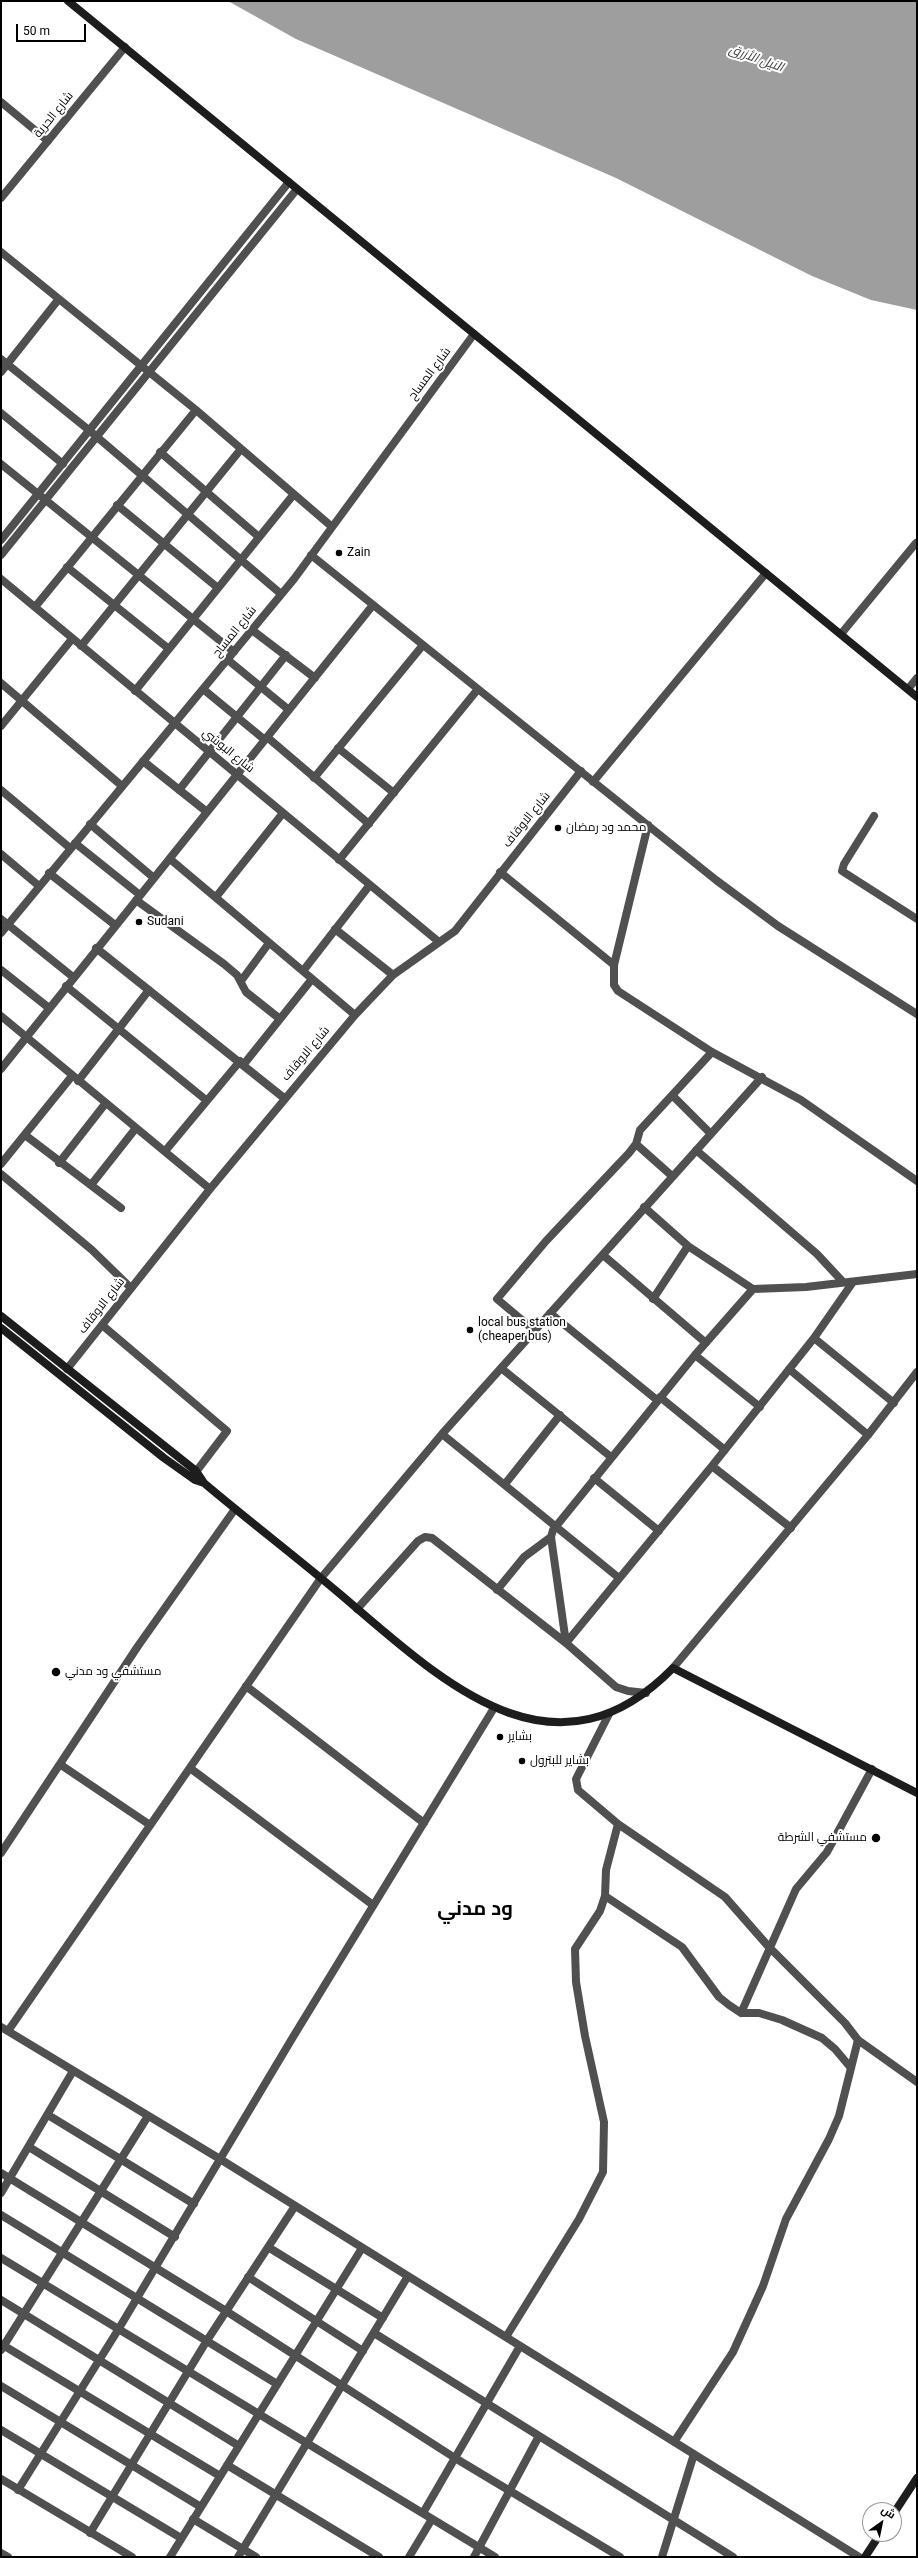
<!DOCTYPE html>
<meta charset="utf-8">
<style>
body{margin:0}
#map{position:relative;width:918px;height:2558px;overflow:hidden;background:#fff;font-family:Roboto,Cairo,sans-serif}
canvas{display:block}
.frame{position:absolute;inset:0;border:2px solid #000;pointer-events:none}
.north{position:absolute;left:862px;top:2502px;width:40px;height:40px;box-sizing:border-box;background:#fff;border:1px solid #999;border-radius:50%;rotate:33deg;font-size:11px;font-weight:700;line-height:16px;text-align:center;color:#000}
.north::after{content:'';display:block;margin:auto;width:14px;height:18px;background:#000;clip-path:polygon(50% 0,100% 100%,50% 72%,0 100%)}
.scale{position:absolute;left:16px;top:24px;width:70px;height:18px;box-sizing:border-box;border:2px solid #000;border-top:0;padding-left:5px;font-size:12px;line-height:14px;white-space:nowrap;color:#000;-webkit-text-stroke:3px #fff;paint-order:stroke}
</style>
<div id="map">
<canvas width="918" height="2558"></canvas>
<div class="frame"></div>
<div class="north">ش</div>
<div class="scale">50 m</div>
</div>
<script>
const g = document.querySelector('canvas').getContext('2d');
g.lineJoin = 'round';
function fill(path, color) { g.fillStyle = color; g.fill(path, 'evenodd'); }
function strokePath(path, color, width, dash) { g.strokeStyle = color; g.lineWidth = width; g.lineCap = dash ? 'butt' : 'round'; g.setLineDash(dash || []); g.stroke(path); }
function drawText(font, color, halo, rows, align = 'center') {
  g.font = font + ' Roboto,Cairo,sans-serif'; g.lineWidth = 4; g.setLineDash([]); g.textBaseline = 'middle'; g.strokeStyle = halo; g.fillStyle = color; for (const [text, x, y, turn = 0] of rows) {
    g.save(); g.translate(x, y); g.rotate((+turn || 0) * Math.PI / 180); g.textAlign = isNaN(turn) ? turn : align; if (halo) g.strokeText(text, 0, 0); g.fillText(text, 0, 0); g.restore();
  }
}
const water = new Path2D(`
 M 228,1 L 917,1 L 917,310 L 871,300 L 812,276 L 616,178 L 296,39 Z`);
const minor = new Path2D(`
 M 1,102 L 48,141
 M 1,252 L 196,410 L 331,526
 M 1,359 L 90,431 L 281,594
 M 1,372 L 58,300
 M 1,413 L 63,464
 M 160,452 L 259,537
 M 1,464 L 234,652
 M 117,505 L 218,588
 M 311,555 L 716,880 L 778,926 L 917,1014
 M 67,567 L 169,649
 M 1,579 L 439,942
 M 35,607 L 196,410
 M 252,630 L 315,678
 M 841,634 L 916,543
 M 81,646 L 241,449
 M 228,660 L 289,710
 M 1,683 L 122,786
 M 203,689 L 265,740
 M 908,689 L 917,678
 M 135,691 L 294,494
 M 1,726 L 72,639
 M 267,737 L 369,824
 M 338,748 L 394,793
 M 143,761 L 207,812
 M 314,778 L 423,645
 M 593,782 L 766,573
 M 1,790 L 70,848
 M 179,790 L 286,655
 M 874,816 L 844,864 L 842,871 L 917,919
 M 90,824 L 154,878
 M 648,825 L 614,965 L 614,985 L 618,991 L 712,1052 L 801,1100 L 917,1181
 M 75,843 L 140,895
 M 1,854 L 39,886
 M 170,859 L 355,1015
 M 339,860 L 478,689
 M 500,872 L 614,965
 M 49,873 L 115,925
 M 216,897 L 283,813
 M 136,900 L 224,964 L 237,975 L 246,992 L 280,1019
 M 1,919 L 73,977
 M 335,929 L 393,975
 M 1,933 L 294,579 L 474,334
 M 96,948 L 284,1098
 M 1,970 L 49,1008
 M 303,971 L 369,886
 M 241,981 L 269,943
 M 66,986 L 206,1100
 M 1,1016 L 210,1189
 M 244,1064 L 312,979
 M 1,1069 L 373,605
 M 78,1081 L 149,990
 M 673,1096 L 710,1133
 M 25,1135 L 121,1208
 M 636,1144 L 672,1176
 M 166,1150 L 240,1061
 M 696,1150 L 817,1254 L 843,1282
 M 59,1163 L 105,1104
 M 1,1164 L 72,1076
 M 1,1174 L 92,1250 L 131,1288
 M 91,1185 L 136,1128
 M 644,1207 L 688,1246 L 753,1289 L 806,1287 L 917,1274
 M 603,1255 L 706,1343
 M 653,1299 L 688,1246
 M 550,1313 L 657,1400
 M 102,1325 L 227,1431 L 192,1477
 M 535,1331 L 497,1299 L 546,1241 L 629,1153 L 636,1144 L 640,1130 L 712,1052
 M 814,1338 L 894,1403
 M 695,1355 L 760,1407
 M 501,1368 L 611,1457
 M 67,1369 L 210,1189 L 355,1015 L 393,975 L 455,931 L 581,771
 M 789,1369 L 868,1435
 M 660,1397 L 725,1450
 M 442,1434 L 619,1578
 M 712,1466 L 791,1528
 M 594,1478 L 659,1531
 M 505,1484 L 560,1415
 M 497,1590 L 524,1557 L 551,1537
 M 357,1609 L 418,1541 L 425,1537 L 432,1538 L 566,1643 L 616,1687 L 628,1691 L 646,1693
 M 566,1643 L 712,1466 L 814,1338 L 853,1282
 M 566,1643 L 551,1537 L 553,1530 L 695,1355 L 753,1289
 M 246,1686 L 424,1823
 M 609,1714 L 576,1779 L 578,1790 L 618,1824 L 725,1897 L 768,1946 L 845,2023 L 858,2040 L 917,2082
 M 61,1765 L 150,1825
 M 190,1768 L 373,1905
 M 605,1896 L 682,1947 L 719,1997 L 729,2005 L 741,2013 L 759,2013 L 782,2020 L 822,2038 L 835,2049 L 851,2068
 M 741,2013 L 796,1889 L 827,1852 L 872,1769
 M 1,2027 L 220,2159 L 859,2557
 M 8,2031 L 321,1578 L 442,1434 L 762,1077
 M 48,2115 L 194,2204
 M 29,2147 L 175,2237
 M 1,2173 L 226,2311 L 455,2458 L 620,2557
 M 1,2193 L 73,2071
 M 1,2215 L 277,2384
 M 268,2247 L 383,2318
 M 1,2258 L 495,2557
 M 248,2277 L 363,2351
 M 1,2300 L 239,2446
 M 374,2333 L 733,2557
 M 506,2337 L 579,2219 L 603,2172 L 604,2122 L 585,2036 L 576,1982 L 575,1949 L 600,1911 L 605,1896 L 606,1870 L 618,1824
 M 1,2344 L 220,2476
 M 1,2350 L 148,2116
 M 1,2386 L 201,2507
 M 1,2430 L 181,2538
 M 674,2442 L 733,2352 L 763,2286 L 786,2219 L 829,2139 L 839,2116 L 858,2040
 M 227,2465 L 379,2557
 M 1,2479 L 132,2557
 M 18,2490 L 118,2330 L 293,2037 L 494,1708
 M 423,2513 L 520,2346
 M 193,2519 L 256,2557
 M 90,2533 L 206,2342 L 295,2206
 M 1,2553 L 8,2557
 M 170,2557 L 362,2248
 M 238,2557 L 408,2276
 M 409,2557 L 432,2519
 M 474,2557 L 539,2436
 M 662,2557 L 694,2454`);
const tertiary = new Path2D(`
 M 1,198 L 125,47
 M 1,540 L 289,182
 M 1,555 L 297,189
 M 673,1668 L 868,1435 L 917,1372
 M 1,1853 L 138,1646 L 235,1509`);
const secondary = new Path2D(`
 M 68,1 L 917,697
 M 1,1316 L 196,1471 L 204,1483 C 249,1521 295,1556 340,1594 C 439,1678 552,1791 673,1668 L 917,1793
 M 1,1328 L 164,1458 L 195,1480 L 204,1483
 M 894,2513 L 917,2478
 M 865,2557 L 880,2534`);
const markers = [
 [339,553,4,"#000"],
 [558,828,4,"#000"],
 [139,922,4,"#000"],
 [470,1330,4,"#000"],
 [56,1672,5,"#000"],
 [500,1737,4,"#000"],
 [522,1761,4,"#000"],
 [876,1838,5,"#000"]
];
const streetNames = [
 ["شارع الحرية",54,115,-51],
 ["شارع المساح",430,374,-53],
 ["شارع المساح",235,632,-51],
 ["شارع البوشي",228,751,39],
 ["شارع الاوقاف",527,820,-51],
 ["شارع الاوقاف",306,1054,-50],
 ["شارع الاوقاف",102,1306,-52]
];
const poiNames = [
 ["Zain",347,553],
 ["محمد ود رمضان",566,828],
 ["Sudani",147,922],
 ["local bus station",478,1323],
 ["(cheaper bus)",478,1337],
 ["مستشفي ود مدني",65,1672],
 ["بشاير",508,1737],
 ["بشاير للبترول",530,1761],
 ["مستشفي الشرطة",867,1838,"right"]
];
const waterNames = [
 ["النيل الأزرق",756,59,20]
];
const townNames = [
 ["ود مدني",475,1910]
];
fill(water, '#9e9e9e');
strokePath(minor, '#505050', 8);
strokePath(tertiary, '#505050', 8);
strokePath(secondary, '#1d1d1d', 8);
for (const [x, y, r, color] of markers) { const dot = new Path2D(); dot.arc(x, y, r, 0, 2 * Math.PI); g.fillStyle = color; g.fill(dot); strokePath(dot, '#fff', 1.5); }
drawText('12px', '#000', '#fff', streetNames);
drawText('12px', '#000', '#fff', poiNames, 'left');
drawText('italic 13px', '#3f3f3f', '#fff', waterNames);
drawText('bold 20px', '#000', '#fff', townNames);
</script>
